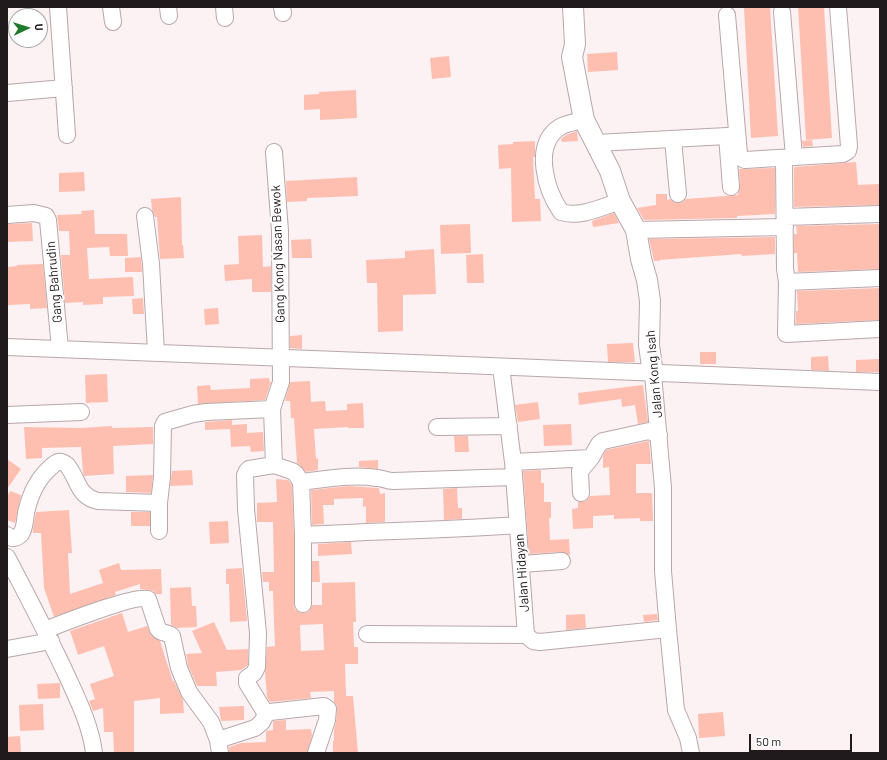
<!DOCTYPE html>
<style>
body{margin:0}
#map{position:relative;width:887px;height:760px;overflow:hidden;background:#fcf1f3;font-family:Barlow,sans-serif}
canvas{display:block}
.frame{position:absolute;inset:0;border:8px solid #211a1c;pointer-events:none}
.north{position:absolute;left:8px;top:8px;width:40px;height:40px;box-sizing:border-box;background:#fff;border:1px solid #a6a3a4;border-radius:50%;rotate:86deg;font-size:11px;font-weight:700;line-height:16px;text-align:center;color:#211a1c}
.north::after{content:'';display:block;margin:auto;width:14px;height:18px;background:#1f7b2b;clip-path:polygon(50% 0,100% 100%,50% 72%,0 100%)}
.scale{position:absolute;left:749px;top:734px;width:103px;height:18px;box-sizing:border-box;border:2px solid #211a1c;border-top:0;padding-left:5px;font-size:12px;line-height:14px;white-space:nowrap;color:#211a1c;-webkit-text-stroke:3px #fff;paint-order:stroke}
</style>
<div id="map">
<canvas width="887" height="760"></canvas>
<div class="frame"></div>
<div class="north">U</div>
<div class="scale">50 m</div>
</div>
<script>
const g = document.querySelector('canvas').getContext('2d');
g.lineJoin = 'round';
function fill(path, color) { g.fillStyle = color; g.fill(path, 'evenodd'); }
function strokePath(path, color, width, dash) { g.strokeStyle = color; g.lineWidth = width; g.lineCap = dash ? 'butt' : 'round'; g.setLineDash(dash || []); g.stroke(path); }
function drawText(font, color, halo, rows, align = 'center') {
  g.font = font + ' Barlow,sans-serif'; g.lineWidth = 4; g.setLineDash([]); g.textBaseline = 'middle'; g.strokeStyle = halo; g.fillStyle = color; for (const [text, x, y, turn = 0] of rows) {
    g.save(); g.translate(x, y); g.rotate((+turn || 0) * Math.PI / 180); g.textAlign = isNaN(turn) ? turn : align; if (halo) g.strokeText(text, 0, 0); g.fillText(text, 0, 0); g.restore();
  }
}
const building = new Path2D(`
 M 770,7 L 778,136 L 751,138 L 744,8 Z
 M 798,7 L 824,7 L 832,138 L 806,140 Z
 M 617,52 L 618,70 L 588,72 L 587,54 Z
 M 449,56 L 451,77 L 432,79 L 430,58 Z
 M 356,90 L 357,118 L 320,120 L 320,109 L 304,110 L 304,95 L 319,94 L 319,92 Z
 M 577,131 L 578,141 L 562,142 L 561,139 L 566,135 Z
 M 812,140 L 813,146 L 803,147 L 802,141 Z
 M 535,141 L 535,157 L 533,157 L 535,199 L 540,199 L 541,221 L 512,222 L 511,168 L 499,169 L 498,145 L 513,144 L 513,142 Z
 M 856,162 L 858,185 L 880,184 L 880,205 L 794,207 L 794,167 Z
 M 775,168 L 775,214 L 737,216 L 737,218 L 644,220 L 637,208 L 656,205 L 656,194 L 667,194 L 667,200 L 670,199 L 674,202 L 678,203 L 683,202 L 686,199 L 738,195 L 740,186 L 739,169 Z
 M 84,172 L 85,191 L 59,192 L 59,173 Z
 M 357,177 L 358,196 L 307,198 L 307,201 L 287,202 L 286,181 Z
 M 181,197 L 182,245 L 183,245 L 184,258 L 160,259 L 157,217 L 155,217 L 152,210 L 151,199 Z
 M 94,210 L 95,234 L 127,234 L 128,256 L 110,256 L 109,247 L 87,248 L 89,279 L 133,277 L 134,296 L 103,297 L 103,304 L 83,305 L 83,302 L 65,303 L 61,255 L 70,255 L 69,231 L 59,231 L 57,215 L 82,214 L 81,211 Z
 M 614,213 L 619,223 L 593,227 L 592,221 Z
 M 32,223 L 33,241 L 8,242 L 7,224 Z
 M 470,224 L 471,253 L 441,254 L 440,225 Z
 M 880,224 L 880,269 L 798,272 L 797,253 L 794,253 L 794,234 L 797,234 L 796,226 Z
 M 262,235 L 263,267 L 271,266 L 271,292 L 252,292 L 252,279 L 225,281 L 224,265 L 239,264 L 238,236 Z
 M 775,237 L 775,254 L 742,256 L 741,254 L 659,260 L 660,261 L 654,261 L 649,239 Z
 M 311,239 L 312,258 L 292,258 L 291,240 Z
 M 434,249 L 436,294 L 403,295 L 403,331 L 378,332 L 377,283 L 367,283 L 366,260 L 405,258 L 405,251 Z
 M 483,254 L 484,283 L 467,283 L 466,255 Z
 M 141,257 L 142,272 L 125,272 L 125,258 Z
 M 43,264 L 47,308 L 30,309 L 30,304 L 8,305 L 7,267 L 17,266 L 17,265 Z
 M 880,288 L 880,320 L 796,324 L 796,311 L 798,311 L 797,291 Z
 M 143,298 L 144,314 L 133,314 L 132,299 Z
 M 218,308 L 219,324 L 205,325 L 204,309 Z
 M 302,335 L 302,349 L 290,348 L 290,336 Z
 M 633,343 L 635,362 L 608,362 L 607,344 Z
 M 700,352 L 716,352 L 716,364 L 700,364 Z
 M 828,356 L 829,371 L 811,370 L 811,357 Z
 M 879,359 L 879,372 L 856,372 L 856,360 Z
 M 107,374 L 108,402 L 86,403 L 85,375 Z
 M 269,378 L 270,382 L 271,382 L 265,400 L 198,404 L 197,386 L 210,385 L 211,390 L 250,388 L 250,379 Z
 M 310,381 L 311,402 L 325,401 L 326,411 L 347,410 L 347,404 L 363,403 L 364,428 L 348,428 L 348,427 L 314,429 L 316,459 L 318,458 L 318,470 L 306,472 L 297,463 L 294,418 L 291,418 L 290,401 L 285,401 L 290,382 Z
 M 643,385 L 648,422 L 638,424 L 635,405 L 622,407 L 621,399 L 579,405 L 578,393 Z
 M 538,402 L 540,419 L 518,422 L 515,405 Z
 M 232,420 L 232,425 L 247,424 L 247,433 L 263,432 L 264,451 L 251,452 L 250,446 L 231,447 L 230,429 L 205,430 L 205,422 Z
 M 571,424 L 572,445 L 544,446 L 543,425 Z
 M 112,426 L 112,428 L 153,427 L 153,444 L 113,446 L 114,474 L 84,476 L 83,472 L 81,447 L 42,448 L 42,458 L 26,459 L 24,427 L 81,428 Z
 M 454,436 L 468,436 L 469,452 L 455,452 Z
 M 648,441 L 649,441 L 651,464 L 636,464 L 636,493 L 652,493 L 653,521 L 640,521 L 640,518 L 614,519 L 614,515 L 593,516 L 593,528 L 573,529 L 572,509 L 578,508 L 578,502 L 586,501 L 590,496 L 610,495 L 609,467 L 603,468 L 603,456 L 606,450 Z
 M 7,459 L 21,469 L 7,489 Z
 M 378,460 L 378,469 L 359,467 L 359,461 Z
 M 192,470 L 193,485 L 170,486 L 172,471 Z
 M 541,470 L 541,483 L 544,483 L 544,502 L 551,502 L 551,518 L 549,518 L 550,540 L 569,539 L 570,555 L 561,552 L 529,554 L 523,471 Z
 M 153,475 L 151,493 L 126,492 L 126,476 Z
 M 276,479 L 288,480 L 292,485 L 294,535 L 294,604 L 295,609 L 299,612 L 303,613 L 308,612 L 312,605 L 322,605 L 322,583 L 355,582 L 356,622 L 353,622 L 354,647 L 358,647 L 358,664 L 345,664 L 346,696 L 353,696 L 358,753 L 333,753 L 333,741 L 334,741 L 334,730 L 336,721 L 337,710 L 337,706 L 334,702 L 334,691 L 310,692 L 311,698 L 270,702 L 267,697 L 265,672 L 267,647 L 275,646 L 274,623 L 273,591 L 269,591 L 269,582 L 263,582 L 262,572 L 274,572 L 273,522 L 257,522 L 257,503 L 277,502 ZM 323,624 L 324,650 L 301,651 L 300,625 Z
 M 349,486 L 379,488 L 380,494 L 385,493 L 385,522 L 366,523 L 366,506 L 363,507 L 363,498 L 334,499 L 334,505 L 323,505 L 324,524 L 312,525 L 311,490 Z
 M 457,488 L 458,508 L 462,508 L 462,519 L 444,520 L 443,489 Z
 M 10,491 L 21,495 L 15,523 L 7,520 L 7,497 Z
 M 69,510 L 72,553 L 68,553 L 70,594 L 103,583 L 99,570 L 119,563 L 121,570 L 161,569 L 162,594 L 156,594 L 153,591 L 149,590 L 140,589 L 140,584 L 115,592 L 116,595 L 54,617 L 44,588 L 41,533 L 33,533 L 33,529 L 36,512 Z
 M 131,512 L 150,512 L 150,526 L 131,526 Z
 M 228,521 L 229,543 L 210,544 L 209,522 Z
 M 351,542 L 352,554 L 318,556 L 318,544 Z
 M 312,561 L 319,561 L 320,582 L 312,582 Z
 M 242,568 L 247,621 L 230,622 L 229,584 L 226,584 L 226,569 Z
 M 191,587 L 192,606 L 196,606 L 197,627 L 177,628 L 171,625 L 170,588 Z
 M 122,613 L 128,632 L 147,626 L 151,635 L 160,641 L 173,682 L 173,679 L 183,700 L 184,713 L 160,714 L 160,698 L 134,701 L 134,753 L 114,753 L 113,732 L 104,732 L 103,708 L 93,711 L 89,701 L 95,699 L 90,684 L 114,676 L 104,646 L 78,655 L 70,631 Z
 M 585,614 L 586,628 L 566,630 L 566,615 Z
 M 657,614 L 658,620 L 644,622 L 643,615 Z
 M 214,622 L 227,650 L 248,649 L 248,665 L 241,670 L 216,672 L 217,686 L 197,686 L 188,665 L 186,654 L 202,653 L 192,631 Z
 M 60,683 L 60,698 L 38,699 L 37,684 Z
 M 43,704 L 44,730 L 20,731 L 19,705 Z
 M 244,706 L 244,720 L 221,721 L 219,707 Z
 M 723,712 L 725,736 L 699,738 L 698,714 Z
 M 286,720 L 286,730 L 311,729 L 312,736 L 307,753 L 229,753 L 229,747 L 241,743 L 266,742 L 266,731 L 273,730 L 273,721 Z
 M 20,736 L 21,753 L 7,753 L 7,737 Z`);
const minor = new Path2D(`
 M 58,7 L 67,135
 M 111,7 L 113,22
 M 168,7 L 169,16
 M 224,7 L 225,18
 M 282,7 L 283,13
 M 782,12 L 794,157
 M 727,15 L 739,154 L 741,158 L 745,160 L 843,154 L 848,151 L 849,146 L 838,7
 M 7,93 L 64,88
 M 584,120 C 576,122 566,123 560,127 C 532,145 546,190 561,212 C 580,218 602,207 620,201
 M 673,139 L 678,194
 M 596,143 L 727,136 L 731,187
 M 784,158 L 785,269 L 787,282 L 880,278
 M 7,215 L 34,213 L 46,216 L 48,220 L 60,349
 M 145,216 L 151,264 L 156,352
 M 785,217 L 880,214
 M 636,230 L 785,227
 M 787,282 L 786,334 L 880,329
 M 7,347 C 298,356 589,372 880,382
 M 501,367 L 513,462 L 526,635 L 533,641 L 540,642 L 668,629
 M 653,374 L 663,488 L 663,571 L 668,629 L 676,710 L 688,738 L 691,753
 M 7,415 L 81,412
 M 437,427 L 509,426
 M 591,458 L 599,444 L 603,441 L 649,431 L 659,435
 M 513,462 L 591,458 L 580,471 L 581,493
 M 274,465 L 292,471 L 296,474 L 301,482 L 303,535 L 303,604
 M 301,482 C 326,479 353,474 377,478 C 382,478 387,481 393,481 L 514,477
 M 159,531 L 159,503 L 162,477 L 163,426 L 165,422 L 193,414 L 206,412 L 272,409
 M 7,535 C 12,540 17,538 21,534 C 25,528 25,520 26,513 C 30,494 37,479 51,467 C 57,461 60,460 67,465 C 79,480 77,496 98,501 L 159,503
 M 303,535 C 375,531 447,530 518,525
 M 7,557 C 28,597 49,637 68,678 C 79,702 91,727 94,753
 M 522,564 L 562,561
 M 45,630 C 61,624 136,594 148,599 L 158,629 C 161,634 168,632 172,636 L 179,668 L 189,692 L 211,722 L 218,740 L 220,753
 M 367,634 L 526,635
 M 7,649 L 51,641
 M 266,714 L 247,683 L 247,678 L 254,673 L 257,667 L 258,633 L 246,509 L 245,475 L 247,471 L 249,469 L 274,465 L 272,409 L 281,382 L 280,231 L 274,152
 M 218,740 L 255,728 L 262,722 L 266,714 L 270,712 L 324,706 L 328,709 L 327,720 L 316,753`);
const tertiary = new Path2D(`
 M 573,7 L 575,44 L 572,57 L 584,120 L 610,171 L 620,201 L 636,230 L 641,259 L 647,280 L 650,301 L 649,345 L 653,374`);
const streetNames = [
 ["Gang Kong Nasan Bewok",278,254,-92],
 ["Gang Bahrudin",54,282,-95],
 ["Jalan Kong Isah",654,374,-95],
 ["Jalan Hidayan",522,573,-94]
];
fill(building, '#ffbfb0');
strokePath(minor, '#b9a7aa', 18);
strokePath(tertiary, '#b9a7aa', 22);
strokePath(minor, '#fff', 16);
strokePath(tertiary, '#fff', 20);
drawText('13px', '#211a1c', '#fff', streetNames);
</script>
